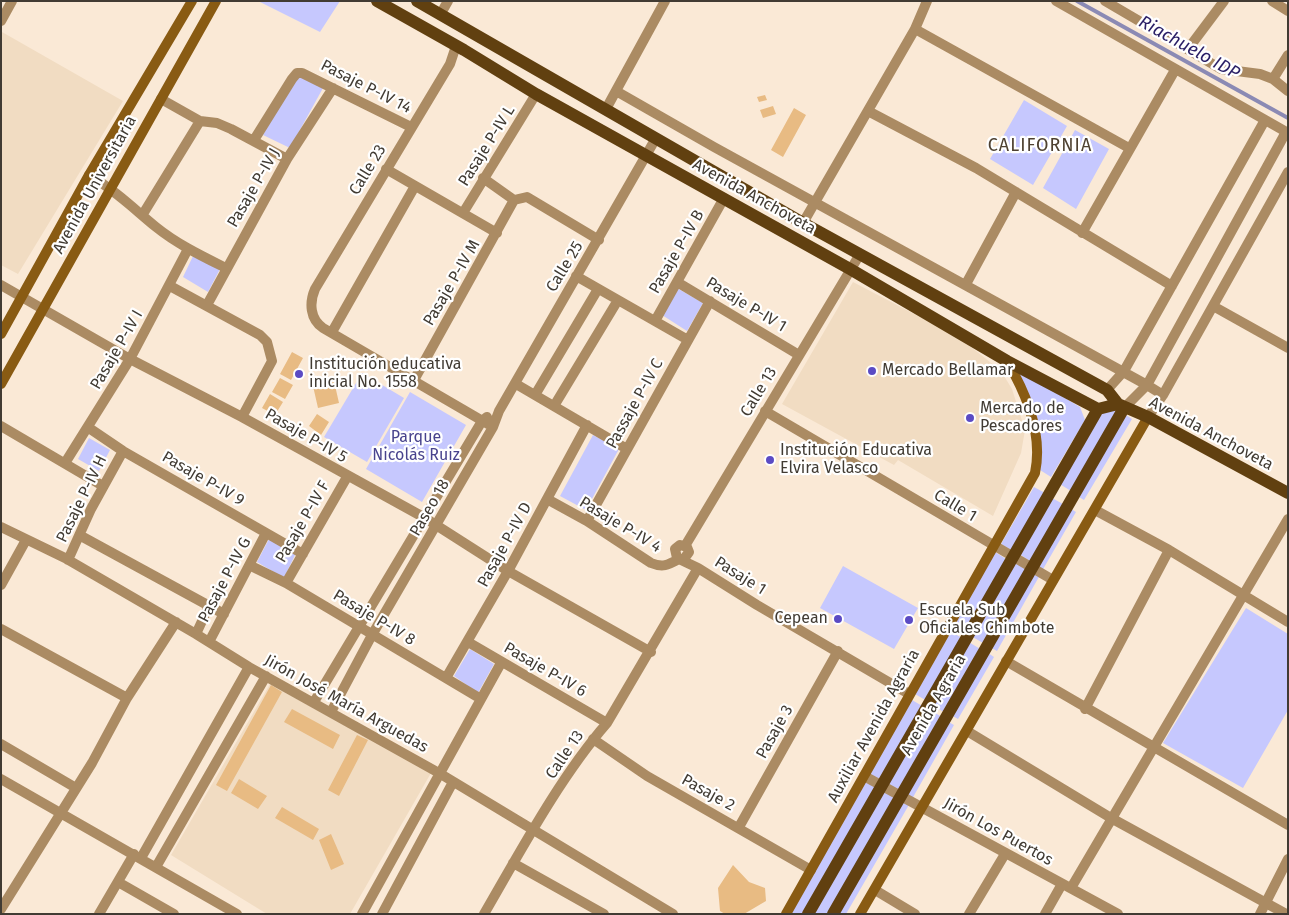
<!DOCTYPE html>
<meta charset="utf-8">
<style>
body{margin:0}
#map{position:relative;width:1289px;height:915px;overflow:hidden;background:#fae9d6;font-family:"Fira Sans",sans-serif}
canvas{display:block}
.frame{position:absolute;inset:0;border:2px solid #413b33;pointer-events:none}
</style>
<div id="map">
<canvas width="1289" height="915"></canvas>
<div class="frame"></div>
</div>
<script>
const g = document.querySelector('canvas').getContext('2d');
g.lineJoin = 'round';
function fill(path, color) { g.fillStyle = color; g.fill(path, 'evenodd'); }
function strokePath(path, color, width, dash) { g.strokeStyle = color; g.lineWidth = width; g.lineCap = dash ? 'butt' : 'round'; g.setLineDash(dash || []); g.stroke(path); }
function drawText(font, color, halo, rows, align = 'center') {
  g.font = font + ' "Fira Sans",sans-serif'; g.lineWidth = 4.5; g.setLineDash([]); g.textBaseline = 'middle'; g.strokeStyle = halo; g.fillStyle = color; for (const [text, x, y, turn = 0] of rows) {
    g.save(); g.translate(x, y); g.rotate((+turn || 0) * Math.PI / 180); g.textAlign = isNaN(turn) ? turn : align; if (halo) g.strokeText(text, 0, 0); g.fillText(text, 0, 0); g.restore();
  }
}
const built = new Path2D(`
 M 2,32 L 123,101 L 18,274 L 1,265 Z
 M 853,282 L 960,338 L 1001,371 L 1012,389 L 1025,430 L 1021,453 L 993,516 L 898,460 L 894,465 L 782,404 Z
 M 270,684 L 431,773 L 350,914 L 267,914 L 171,855 Z`);
const green = new Path2D(`
 M 258,1 L 340,1 L 320,32 Z
 M 297,74 L 323,88 L 290,148 L 263,135 Z
 M 1024,100 L 1067,126 L 1033,185 L 990,159 Z
 M 1075,130 L 1109,149 L 1076,209 L 1043,188 Z
 M 194,254 L 220,269 L 208,292 L 183,277 Z
 M 677,288 L 703,303 L 687,331 L 662,315 Z
 M 1020,371 L 1080,407 L 1085,420 L 1051,477 L 1040,470 C 1044,433 1032,407 1018,374 Z
 M 362,373 L 404,398 L 367,462 L 324,437 Z
 M 410,392 L 466,425 L 422,502 L 366,469 Z
 M 1118,410 L 1071,491 L 1058,483 L 1100,412 Z
 M 1123,413 L 1132,419 L 1084,500 L 1074,494 Z
 M 593,435 L 619,449 L 586,510 L 560,496 Z
 M 89,438 L 110,450 L 99,471 L 78,459 Z
 M 1034,487 L 1045,493 L 1011,550 L 1001,544 Z
 M 1052,498 L 1063,504 L 1030,561 L 1019,554 Z
 M 1068,507 L 1076,512 L 1042,571 L 1034,566 Z
 M 269,539 L 296,553 L 284,578 L 257,562 Z
 M 995,552 L 1006,559 L 965,632 L 954,626 Z
 M 1013,561 L 1026,568 L 983,643 L 971,636 Z
 M 843,566 L 918,608 L 894,649 L 820,608 Z
 M 1031,570 L 1040,575 L 997,651 L 988,646 Z
 M 1246,608 L 1288,634 L 1288,710 L 1243,788 L 1163,743 Z
 M 950,631 L 962,638 L 927,701 L 915,694 Z
 M 967,641 L 982,650 L 944,712 L 930,704 Z
 M 470,649 L 494,664 L 478,693 L 454,676 Z
 M 985,651 L 994,657 L 958,719 L 949,714 Z
 M 912,700 L 924,707 L 881,782 L 868,774 Z
 M 927,708 L 942,717 L 900,793 L 884,784 Z
 M 945,720 L 954,725 L 912,799 L 903,794 Z
 M 866,778 L 879,785 L 806,914 L 789,914 Z
 M 882,788 L 897,797 L 831,914 L 811,914 Z
 M 902,798 L 910,803 L 846,914 L 836,914 Z`);
const stream = new Path2D(`
 M 1077,1 L 1288,118`);
const building = new Path2D(`
 M 765,95 L 767,100 L 759,102 L 757,97 Z
 M 773,106 L 776,114 L 763,118 L 760,110 Z
 M 794,108 L 806,115 L 783,157 L 771,150 Z
 M 292,352 L 303,358 L 291,380 L 280,374 Z
 M 280,378 L 293,385 L 285,399 L 272,392 Z
 M 334,381 L 339,403 L 318,408 L 313,386 Z
 M 270,394 L 283,402 L 275,415 L 262,408 Z
 M 317,414 L 329,422 L 321,435 L 309,426 Z
 M 271,685 L 282,692 L 227,791 L 216,785 Z
 M 292,709 L 340,735 L 333,749 L 284,722 Z
 M 357,735 L 368,740 L 339,796 L 328,790 Z
 M 239,779 L 267,796 L 258,809 L 231,793 Z
 M 282,807 L 319,829 L 313,840 L 275,818 Z
 M 331,834 L 344,864 L 331,870 L 319,840 Z
 M 733,865 L 749,882 L 765,888 L 766,901 L 744,914 L 725,914 L 720,911 L 718,888 Z`);
const street = new Path2D(`
 M 1056,1 L 1288,133
 M 1105,1 L 1221,69 L 1260,74 L 1273,79 L 1288,91
 M 1272,1 L 1288,11
 M 440,15 L 448,1
 M 1,21 L 12,1
 M 915,29 L 1129,148
 M 456,46 L 450,64 L 315,289 C 309,303 310,319 323,328 L 493,427
 M 1188,49 L 1224,1
 M 1273,79 L 1288,55
 M 616,91 L 714,147 L 1147,385 L 1286,132
 M 161,99 L 200,121 L 217,123 L 231,129 L 287,159
 M 606,109 L 665,1
 M 868,111 L 976,168 L 1172,286
 M 254,140 L 292,79 L 297,73 L 302,73 L 411,127
 M 386,169 L 497,233
 M 89,175 C 115,190 134,209 156,227 C 177,244 202,256 226,268
 M 483,178 L 514,200 L 527,197 L 599,240
 M 463,213 L 536,94
 M 143,214 L 200,121
 M 803,223 L 915,29 L 927,1
 M 1082,233 L 1175,70
 M 576,276 L 688,340
 M 677,282 L 799,355
 M 966,284 L 1016,192
 M 1,285 L 130,359 L 242,417 L 425,518 L 508,571 L 651,652
 M 170,286 L 260,335 L 267,342 L 272,361 L 242,417
 M 207,305 L 287,159 L 333,88
 M 1213,306 L 1288,348
 M 655,321 L 724,198
 M 332,332 L 415,186
 M 414,380 L 514,200
 M 516,384 L 627,449
 M 1107,390 L 1124,371 L 1265,120
 M 535,395 L 598,289
 M 554,406 L 618,300
 M 1124,408 L 1147,385 L 1163,395
 M 765,411 L 1053,580
 M 1148,417 L 1163,395 L 1288,172
 M 1,426 L 103,486
 M 89,428 L 123,451 L 303,554
 M 65,463 L 130,359 L 188,249
 M 547,499 L 587,521 L 651,563 C 663,568 668,565 679,559
 M 1095,510 L 1169,550 L 1288,622
 M 587,521 L 710,301
 M 1,527 L 65,558 L 196,634 L 249,667 L 439,773 L 673,914
 M 81,536 L 224,614
 M 685,546 L 860,254
 M 684,559 L 689,552 L 687,547 L 680,545 L 675,549 L 677,558 L 698,568 L 757,605 L 909,694
 M 68,560 L 91,509 L 123,451
 M 251,566 L 286,583 L 481,699
 M 286,583 L 347,477
 M 1,585 L 26,540
 M 1,629 L 127,698
 M 196,634 L 209,606
 M 209,642 L 266,533
 M 468,642 L 607,723
 M 1006,661 L 1288,825
 M 446,678 L 508,571 L 587,425
 M 314,702 L 482,421 L 487,417
 M 1085,709 L 1169,550
 M 331,712 L 372,635 L 493,427 L 499,411 L 656,138
 M 967,731 L 1111,818 L 1286,914
 M 593,739 L 647,776 L 811,870
 M 1,744 L 76,788
 M 864,776 L 1118,914
 M 1,779 L 237,914
 M 739,827 L 838,651
 M 141,858 L 249,667
 M 513,863 L 604,914
 M 156,867 L 266,676
 M 118,882 L 174,914
 M 1071,888 L 1288,519
 M 875,890 L 915,914
 M 1,909 L 92,763 L 127,698 L 176,622
 M 99,914 L 134,854
 M 362,914 L 501,663
 M 382,914 L 453,782
 M 484,914 C 520,852 560,777 607,723 L 698,568
 M 969,914 L 1005,854
 M 1045,914 L 1062,884
 M 1260,914 L 1288,859`);
const secondary = new Path2D(`
 M 1,334 L 89,175 L 192,1
 M 1,384 L 216,1
 M 786,914 L 1035,473 C 1043,435 1026,393 1007,361
 M 860,914 L 1148,417`);
const primary = new Path2D(`
 M 377,1 L 464,50 L 536,94 L 850,269 L 1007,361 L 1098,409 L 1118,404
 M 417,1 L 803,223 L 1107,390 L 1118,404 L 1148,417 L 1288,493
 M 808,914 L 1098,409
 M 833,914 L 1124,408`);
const markers = [
 [872,371,5,"#5b4bc4"],
 [299,374,5,"#5b4bc4"],
 [970,418,5,"#5b4bc4"],
 [770,460,5,"#5b4bc4"],
 [838,619,5,"#5b4bc4"],
 [909,620,5,"#5b4bc4"]
];
const streetNames = [
 ["Pasaje P-IV 14",366,87,27],
 ["Pasaje P-IV L",487,146,-58],
 ["Calle 23",368,170,-59],
 ["Avenida Universitaria",95,185,-61],
 ["Pasaje P-IV J",254,188,-60],
 ["Avenida Anchoveta",754,197,29],
 ["Pasaje P-IV B",677,252,-60],
 ["Calle 25",565,267,-59],
 ["Pasaje P-IV M",452,283,-60],
 ["Pasaje P-IV 1",746,305,31],
 ["Pasaje P-IV I",117,350,-60],
 ["Calle 13",759,392,-59],
 ["Passaje P-IV C",635,404,-61],
 ["Avenida Anchoveta",1211,434,28],
 ["Pasaje P-IV 5",306,436,30],
 ["Pasaje P-IV 9",203,479,30],
 ["Pasaje P-IV H",82,499,-64],
 ["Calle 1",955,506,31],
 ["Paseo 18",430,508,-60],
 ["Pasaje P-IV F",303,522,-60],
 ["Pasaje P-IV 4",620,525,31],
 ["Pasaje P-IV D",505,545,-61],
 ["Pasaje 1",740,576,32],
 ["Pasaje P-IV G",225,580,-62],
 ["Pasaje P-IV 8",374,618,31],
 ["Pasaje P-IV 6",545,670,30],
 ["Jirón José María Arguedas",346,704,29],
 ["Avenida Agraria",934,705,-60],
 ["Auxiliar Avenida Agraria",874,726,-61],
 ["Pasaje 3",775,732,-61],
 ["Calle 13",565,755,-56],
 ["Pasaje 2",708,793,29],
 ["Jirón Los Puertos",998,832,29]
];
const poiNames = [
 ["Institución educativa",309,365],
 ["inicial No. 1558",309,383],
 ["Mercado Bellamar",882,371],
 ["Mercado de",980,409],
 ["Pescadores",980,427],
 ["Institución Educativa",780,451],
 ["Elvira Velasco",780,469],
 ["Escuela Sub",919,611],
 ["Oficiales Chimbote",919,629],
 ["Cepean",828,619,"right"]
];
const parkNames = [
 ["Parque",416,438],
 ["Nicolás Ruiz",416,456]
];
const waterNames = [
 ["Riachuelo IDP",1189,48,29]
];
const neighbourhoodNames = [
 ["CALIFORNIA",1040,146]
];
fill(built, '#f1dcc2');
fill(green, '#c6c8fe');
strokePath(stream, '#8b8ab4', 4);
fill(building, '#e8bb83');
strokePath(street, '#ab8b63', 10);
strokePath(secondary, '#895b13', 10);
strokePath(primary, '#614010', 12);
for (const [x, y, r, color] of markers) { const dot = new Path2D(); dot.arc(x, y, r, 0, 2 * Math.PI); g.fillStyle = color; g.fill(dot); strokePath(dot, '#fff', 2); }
drawText('16px', '#413b33', '#fff', streetNames);
drawText('16px', '#413b33', '#fff', poiNames, 'left');
drawText('16px', '#48438d', '#fff', parkNames);
drawText('italic 18px', '#2a1f66', '#fff', waterNames);
g.letterSpacing = '1px';
drawText('18px', '#4e4131', '#fff', neighbourhoodNames);
g.letterSpacing = '0px';
</script>
